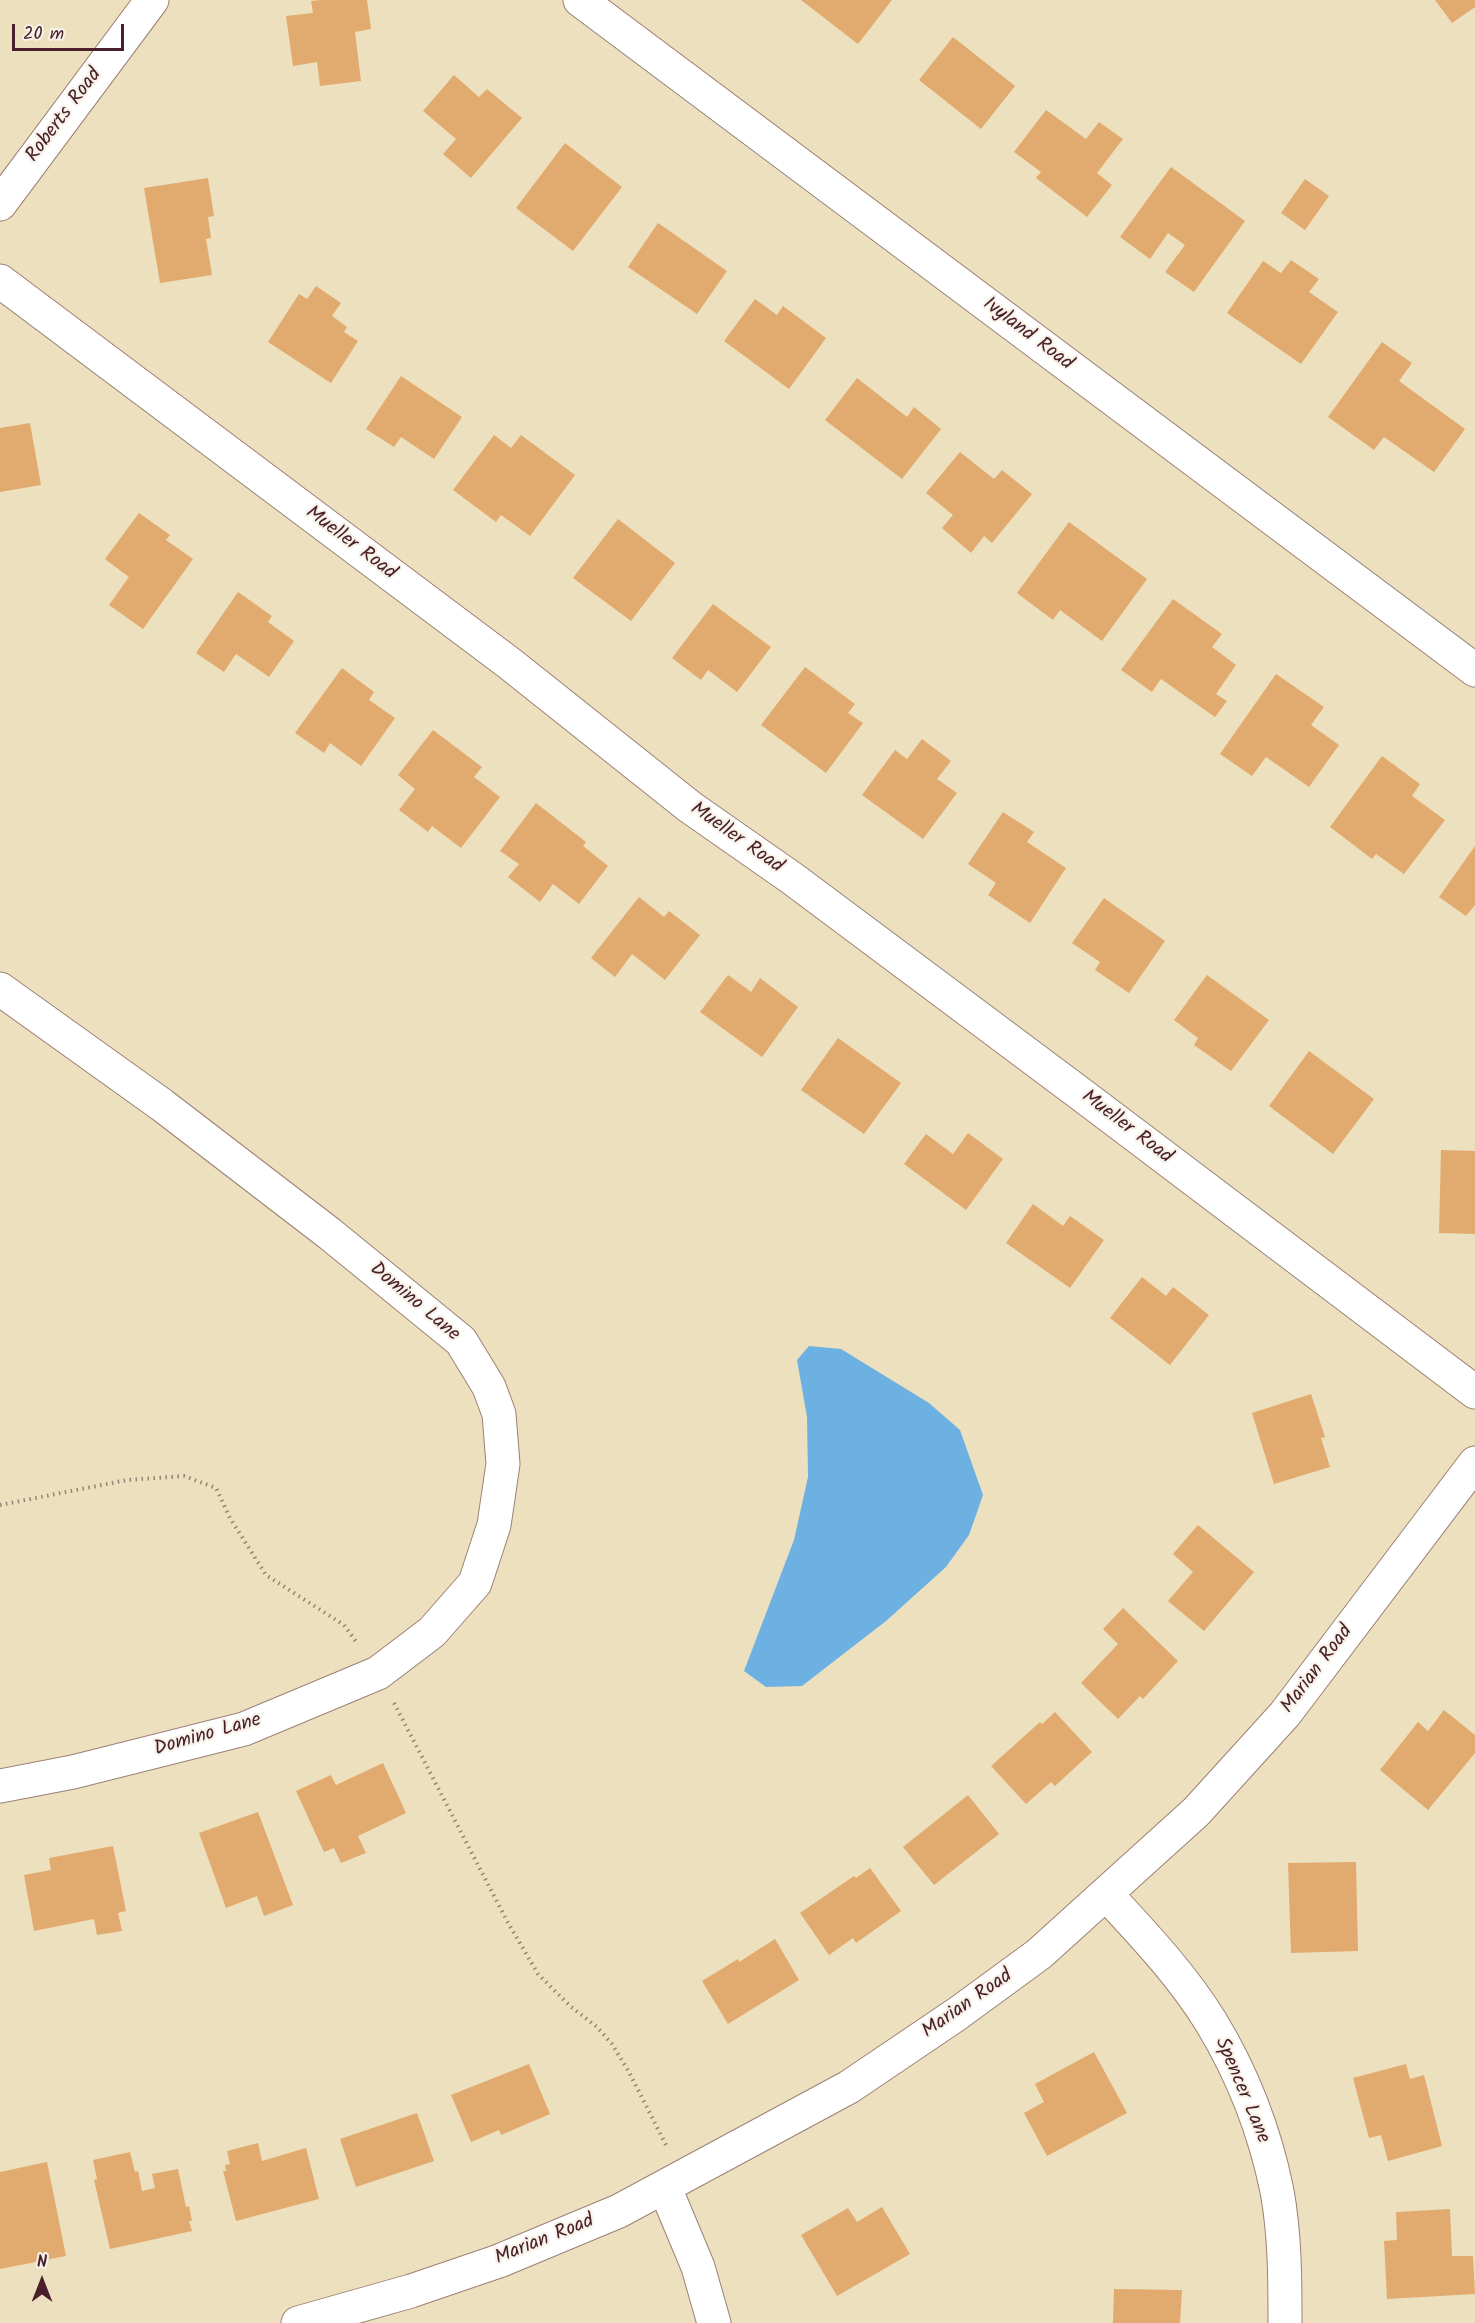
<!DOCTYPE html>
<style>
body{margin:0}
#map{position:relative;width:1475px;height:2323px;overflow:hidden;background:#ede0bf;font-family:Kalam,sans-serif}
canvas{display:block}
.north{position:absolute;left:12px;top:2251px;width:60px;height:60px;-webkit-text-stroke:4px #f7f3e8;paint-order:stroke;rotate:0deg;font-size:16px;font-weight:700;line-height:24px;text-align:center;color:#4a1f2b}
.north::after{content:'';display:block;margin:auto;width:21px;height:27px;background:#4a1f2b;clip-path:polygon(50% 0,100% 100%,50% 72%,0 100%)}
.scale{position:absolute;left:12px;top:24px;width:112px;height:27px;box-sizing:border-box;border:3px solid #4a1f2b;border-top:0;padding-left:8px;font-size:18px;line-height:21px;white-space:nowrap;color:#4a1f2b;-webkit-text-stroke:4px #f7f3e8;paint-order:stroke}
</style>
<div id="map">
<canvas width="1475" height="2323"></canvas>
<div class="north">N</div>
<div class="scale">20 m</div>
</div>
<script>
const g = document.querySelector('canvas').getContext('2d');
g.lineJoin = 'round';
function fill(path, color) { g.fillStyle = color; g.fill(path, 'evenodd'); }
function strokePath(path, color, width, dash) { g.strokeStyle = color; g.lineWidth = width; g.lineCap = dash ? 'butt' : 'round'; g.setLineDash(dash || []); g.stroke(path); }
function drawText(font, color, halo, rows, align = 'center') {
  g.font = font + ' Kalam,sans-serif'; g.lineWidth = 4.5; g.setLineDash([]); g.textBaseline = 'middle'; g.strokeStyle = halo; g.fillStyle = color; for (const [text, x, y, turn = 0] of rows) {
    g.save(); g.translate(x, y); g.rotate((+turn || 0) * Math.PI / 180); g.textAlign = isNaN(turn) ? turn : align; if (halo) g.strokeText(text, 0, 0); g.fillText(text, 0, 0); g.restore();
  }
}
const water = new Path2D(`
 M 809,1346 L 841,1349 L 929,1403 L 960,1430 L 983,1495 L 969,1535 L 946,1567 L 886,1621 L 802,1686 L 766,1687 L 744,1671 L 794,1540 L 808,1477 L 807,1417 L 797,1360 Z`);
const building = new Path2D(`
 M 321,0 L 367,0 L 371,29 L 355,32 L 361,81 L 320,86 L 317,62 L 293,66 L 286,16 L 313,13 L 311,1 Z
 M 801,0 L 892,0 L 858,44 Z
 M 1435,0 L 1475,0 L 1475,7 L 1452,23 Z
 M 953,37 L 1015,86 L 981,129 L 919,80 Z
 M 454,75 L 479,97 L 487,89 L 522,118 L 471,178 L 443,154 L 456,139 L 423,111 Z
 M 1046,110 L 1086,139 L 1099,122 L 1123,139 L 1097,173 L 1112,185 L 1087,217 L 1036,178 L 1041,172 L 1014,152 Z
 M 565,143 L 622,187 L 573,251 L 516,208 Z
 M 1171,167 L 1245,221 L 1194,292 L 1165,272 L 1185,245 L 1168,233 L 1150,259 L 1120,237 Z
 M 208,178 L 214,216 L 208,217 L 211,238 L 206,239 L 212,275 L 160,283 L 144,188 Z
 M 1305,179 L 1329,196 L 1305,230 L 1281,213 Z
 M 658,223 L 727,271 L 697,314 L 628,267 Z
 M 1291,260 L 1319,279 L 1309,292 L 1338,312 L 1301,364 L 1227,313 L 1263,261 L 1281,273 Z
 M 316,286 L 341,303 L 332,316 L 347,327 L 344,332 L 358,341 L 331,383 L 268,342 L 299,294 L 307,299 Z
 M 755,299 L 777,315 L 783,306 L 826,338 L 789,389 L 724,341 Z
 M 1382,342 L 1412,363 L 1399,381 L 1465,429 L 1434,472 L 1384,437 L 1374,450 L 1328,417 Z
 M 401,376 L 462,417 L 434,459 L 401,437 L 394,447 L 366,429 Z
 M 857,378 L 907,417 L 914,407 L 941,429 L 902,479 L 825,420 Z
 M 30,423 L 41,485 L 0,492 L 0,428 Z
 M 494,435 L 511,448 L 521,435 L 575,475 L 530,536 L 501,515 L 496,522 L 453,490 Z
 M 960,452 L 994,479 L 1002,470 L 1032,494 L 992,543 L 984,536 L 971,553 L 942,528 L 953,515 L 926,493 Z
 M 139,513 L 170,535 L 166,540 L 193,559 L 143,629 L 109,605 L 129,577 L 105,559 Z
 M 618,519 L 675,563 L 631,621 L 573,578 Z
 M 1069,522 L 1147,579 L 1102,641 L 1060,610 L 1053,620 L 1017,593 Z
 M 238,592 L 272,616 L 268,622 L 294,641 L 269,677 L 236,654 L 224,672 L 196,653 Z
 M 1173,599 L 1222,634 L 1212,647 L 1236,665 L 1216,694 L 1227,701 L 1215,717 L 1161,679 L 1152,692 L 1121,670 Z
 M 713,604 L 771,647 L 737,692 L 708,670 L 701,680 L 672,658 Z
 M 805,667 L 855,704 L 848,713 L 863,723 L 826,773 L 761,725 Z
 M 342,668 L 374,692 L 369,700 L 395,718 L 361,766 L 330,743 L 324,753 L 295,733 Z
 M 1276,674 L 1324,707 L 1311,725 L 1339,745 L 1309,787 L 1266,757 L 1252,776 L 1220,754 Z
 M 433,730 L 482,767 L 474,777 L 500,797 L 461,848 L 432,826 L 428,832 L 399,810 L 415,789 L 398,775 Z
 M 922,739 L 951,761 L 937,779 L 957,793 L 923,839 L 862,795 L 895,750 L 907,759 Z
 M 1382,756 L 1420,784 L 1412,796 L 1445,820 L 1404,874 L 1376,854 L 1372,859 L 1330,827 Z
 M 536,803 L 586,842 L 583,846 L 608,866 L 579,904 L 553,884 L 540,902 L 508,877 L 519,864 L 500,851 Z
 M 1003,812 L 1034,832 L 1027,842 L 1066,868 L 1030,923 L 988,895 L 996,883 L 968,864 Z
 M 1475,846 L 1475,905 L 1466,916 L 1439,897 Z
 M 639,897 L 664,917 L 669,911 L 700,935 L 665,980 L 632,954 L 615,977 L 591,958 Z
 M 1104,898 L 1165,941 L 1129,993 L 1095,970 L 1100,962 L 1072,943 Z
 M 728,975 L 751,992 L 760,978 L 798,1007 L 762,1057 L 700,1012 Z
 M 1207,975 L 1269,1020 L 1231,1071 L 1194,1045 L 1198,1038 L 1174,1020 Z
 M 838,1038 L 901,1083 L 864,1134 L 801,1090 Z
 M 1309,1051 L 1374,1099 L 1333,1154 L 1269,1106 Z
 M 968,1133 L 1003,1159 L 966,1210 L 904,1164 L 926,1134 L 953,1154 Z
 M 1441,1150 L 1475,1151 L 1475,1234 L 1439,1233 Z
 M 1033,1204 L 1063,1226 L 1070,1216 L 1104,1240 L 1070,1288 L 1006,1243 Z
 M 1142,1277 L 1166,1296 L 1173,1287 L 1209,1315 L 1170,1365 L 1110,1318 Z
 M 1311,1394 L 1325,1437 L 1321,1438 L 1330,1467 L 1274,1484 L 1252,1413 Z
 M 1198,1525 L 1254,1572 L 1204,1631 L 1168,1601 L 1193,1572 L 1173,1554 Z
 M 1123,1608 L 1178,1661 L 1143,1699 L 1140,1696 L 1118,1719 L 1081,1683 L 1118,1644 L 1103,1629 Z
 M 1444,1710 L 1475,1735 L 1475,1753 L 1428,1810 L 1380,1770 L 1418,1722 L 1428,1731 Z
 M 1055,1712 L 1092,1752 L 1055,1786 L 1051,1782 L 1026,1804 L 991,1766 L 1040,1722 L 1042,1724 Z
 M 383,1763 L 406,1813 L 358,1836 L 366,1853 L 341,1863 L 334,1848 L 324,1852 L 296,1791 L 331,1775 L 336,1785 Z
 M 968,1795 L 999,1834 L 934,1885 L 903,1847 Z
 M 258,1812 L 293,1905 L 264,1916 L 257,1896 L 226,1908 L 199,1833 Z
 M 113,1846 L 126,1911 L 118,1913 L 122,1931 L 97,1935 L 94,1919 L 34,1931 L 24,1875 L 51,1870 L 49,1858 Z
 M 1356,1862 L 1358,1951 L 1291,1953 L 1288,1863 Z
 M 870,1868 L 901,1911 L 856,1943 L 853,1938 L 829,1955 L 800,1913 L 854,1876 L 856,1878 Z
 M 775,1939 L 799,1980 L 728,2024 L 702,1981 L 738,1959 L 739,1962 Z
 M 1094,2052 L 1127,2113 L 1047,2156 L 1024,2113 L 1044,2102 L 1035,2084 Z
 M 529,2064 L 550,2114 L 501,2135 L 499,2130 L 471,2142 L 451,2095 Z
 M 1406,2064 L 1410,2079 L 1424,2075 L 1442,2146 L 1388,2161 L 1381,2135 L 1369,2138 L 1353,2078 Z
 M 417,2113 L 434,2161 L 356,2187 L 340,2139 Z
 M 258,2143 L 262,2161 L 306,2148 L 319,2199 L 236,2221 L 223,2171 L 226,2171 L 225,2165 L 230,2164 L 227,2151 Z
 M 130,2152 L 135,2172 L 138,2171 L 142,2191 L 155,2188 L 152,2174 L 178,2169 L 186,2207 L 189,2206 L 192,2221 L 189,2221 L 192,2231 L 110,2249 L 94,2180 L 97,2179 L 93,2160 Z
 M 47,2162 L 66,2256 L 0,2269 L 0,2172 Z
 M 882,2207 L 910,2254 L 837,2296 L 801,2235 L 848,2208 L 857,2222 Z
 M 1450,2209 L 1452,2256 L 1473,2256 L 1475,2294 L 1387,2299 L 1384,2241 L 1397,2240 L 1396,2212 Z
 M 1114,2289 L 1182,2290 L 1180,2323 L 1113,2323 Z`);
const path = new Path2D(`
 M 0,1505 L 127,1480 L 184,1476 L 216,1488 L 230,1518 L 266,1575 L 344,1625 L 357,1643
 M 394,1703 L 507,1921 L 538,1974 L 570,2006 L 597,2027 L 612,2044 L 629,2072 L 666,2145`);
const minor = new Path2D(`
 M 580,0 L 1475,670
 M 0,204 L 152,0
 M 0,281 L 509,663 L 690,807 L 793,879 L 1086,1098 L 1475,1392
 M 0,989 L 162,1105 L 330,1234 L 461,1341 L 489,1387 L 499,1414 L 503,1464 L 494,1525 L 475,1583 L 432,1632 L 378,1673 L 244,1729 L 73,1772 L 0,1786
 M 1107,1895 C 1144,1935 1182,1975 1211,2022 C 1242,2073 1265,2132 1277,2191 C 1285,2235 1285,2279 1285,2323
 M 665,2188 L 698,2267 L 714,2323
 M 298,2323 L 411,2291 L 499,2261 L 619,2211 L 849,2087 L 957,2014 L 1039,1954 L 1196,1812 L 1285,1714 L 1475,1463`);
const streetNames = [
 ["Roberts Road",65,116,-53],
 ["Ivyland Road",1027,335,37],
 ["Mueller Road",350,544,37],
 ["Mueller Road",736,839,35],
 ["Mueller Road",1126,1128,37],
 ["Domino Lane",414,1303,40],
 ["Marian Road",1318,1670,-53],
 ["Domino Lane",208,1736,-16],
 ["Marian Road",968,2005,-35],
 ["Spencer Lane",1241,2091,67],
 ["Marian Road",545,2241,-22]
];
fill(water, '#6cb1e2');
fill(building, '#e1aa6e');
strokePath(minor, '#9c8075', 35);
strokePath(path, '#9c8075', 4, [1.5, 4.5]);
strokePath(minor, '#fff', 33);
drawText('20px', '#4a1f2b', '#f7f3e8', streetNames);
</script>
